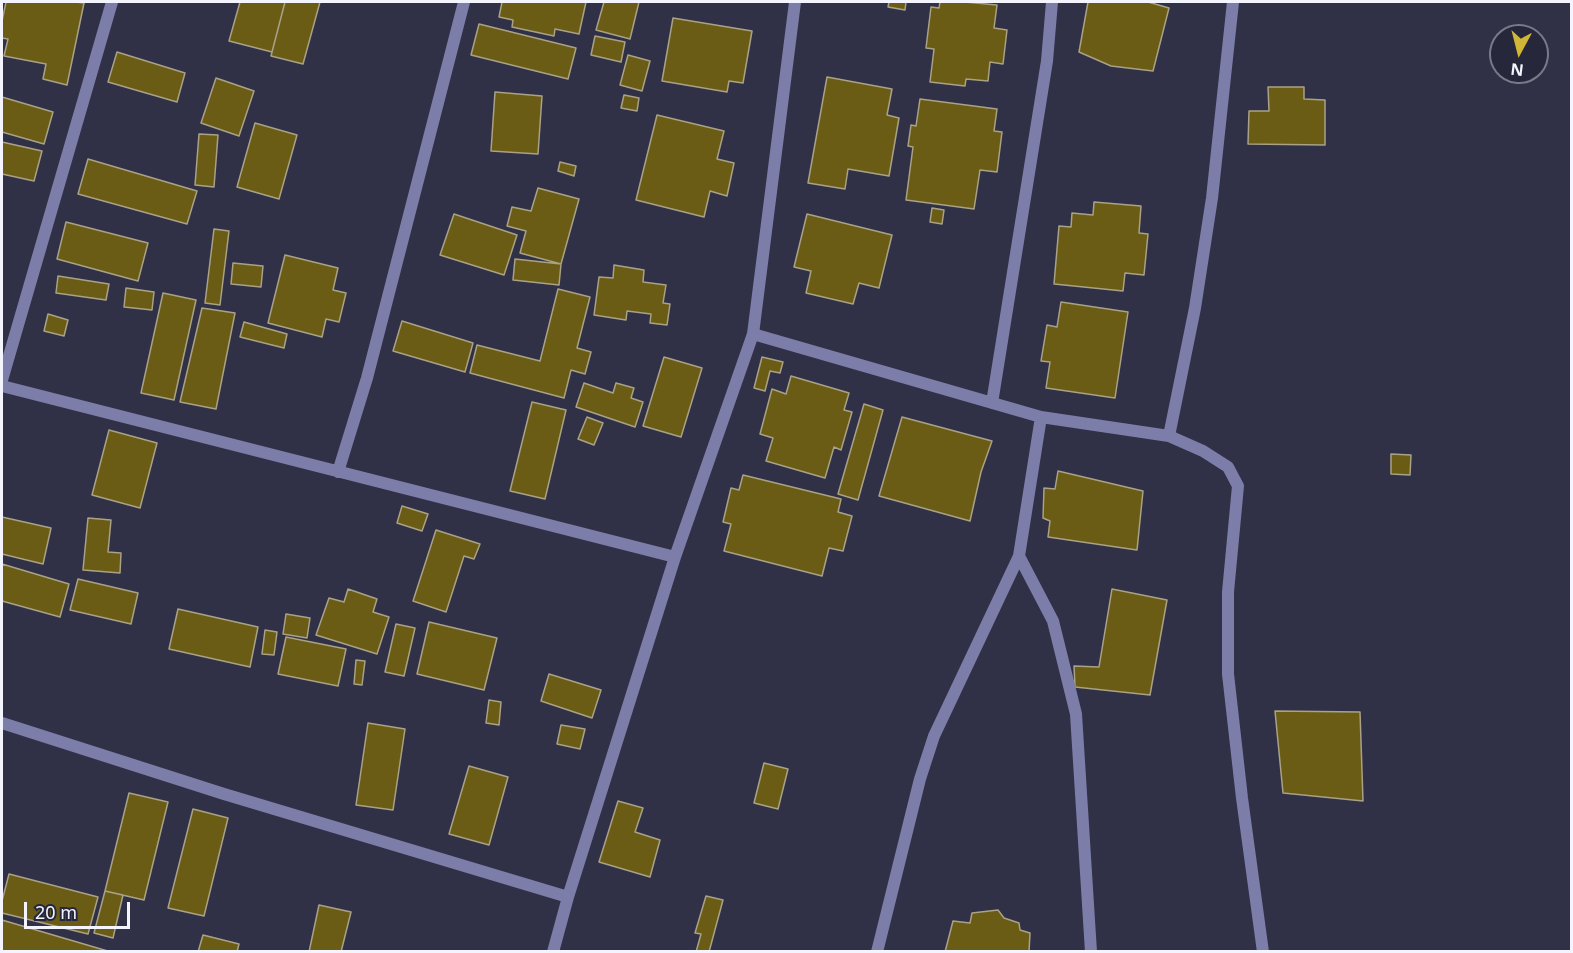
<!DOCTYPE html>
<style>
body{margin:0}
#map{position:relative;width:1573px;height:953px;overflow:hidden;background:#303146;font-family:"Noto Sans",sans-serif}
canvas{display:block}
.frame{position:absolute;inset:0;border:3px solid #f3f4fd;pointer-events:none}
.north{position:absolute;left:1489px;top:24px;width:60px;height:60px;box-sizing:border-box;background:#27273c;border:2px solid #797989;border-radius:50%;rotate:187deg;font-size:16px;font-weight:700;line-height:24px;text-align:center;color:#f3f4fd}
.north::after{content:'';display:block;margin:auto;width:21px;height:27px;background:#d2b635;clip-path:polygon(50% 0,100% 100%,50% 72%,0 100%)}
.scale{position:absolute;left:24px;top:902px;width:106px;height:27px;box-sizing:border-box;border:3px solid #f3f4fd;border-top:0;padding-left:8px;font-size:18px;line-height:21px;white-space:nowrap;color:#f3f4fd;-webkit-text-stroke:4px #27273c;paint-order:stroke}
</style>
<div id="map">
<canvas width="1573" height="953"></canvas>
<div class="frame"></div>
<div class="north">N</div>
<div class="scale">20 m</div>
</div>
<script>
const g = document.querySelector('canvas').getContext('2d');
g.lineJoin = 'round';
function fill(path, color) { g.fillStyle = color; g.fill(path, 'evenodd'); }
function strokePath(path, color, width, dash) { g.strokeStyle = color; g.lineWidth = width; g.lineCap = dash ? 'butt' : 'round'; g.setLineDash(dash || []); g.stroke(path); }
const building = new Path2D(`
 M 6,2 L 76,2 L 84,3 L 67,85 L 43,79 L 46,64 L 4,56 L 8,39 L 2,38 L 2,21 Z
 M 240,2 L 285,2 L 272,52 L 229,41 Z
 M 285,2 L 320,2 L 303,64 L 271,56 Z
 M 502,2 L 586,2 L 579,34 L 555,29 L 554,36 L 512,27 L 513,20 L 499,17 Z
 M 604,2 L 639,2 L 630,39 L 596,30 Z
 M 889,2 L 906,2 L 905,10 L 888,7 Z
 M 940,2 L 965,2 L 997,5 L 994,28 L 1007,30 L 1003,64 L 990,62 L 988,81 L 966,79 L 965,86 L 930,82 L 934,49 L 926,48 L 931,7 L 939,8 Z
 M 1088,2 L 1148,2 L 1169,8 L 1153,71 L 1111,66 L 1079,52 Z
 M 673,18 L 752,31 L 743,83 L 729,81 L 727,92 L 662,81 Z
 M 479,24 L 576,48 L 568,79 L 471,55 Z
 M 595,36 L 625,42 L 621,62 L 591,55 Z
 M 117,52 L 185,73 L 177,102 L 108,82 Z
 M 628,55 L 650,61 L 642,91 L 620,85 Z
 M 827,77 L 892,89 L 887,115 L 899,118 L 889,176 L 848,169 L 845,189 L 808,183 Z
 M 216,78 L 254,91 L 239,136 L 201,123 Z
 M 1268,87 L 1304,87 L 1304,99 L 1325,100 L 1325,145 L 1248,144 L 1249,111 L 1269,111 Z
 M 495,92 L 542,96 L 538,154 L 491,151 Z
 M 624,95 L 639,98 L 637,111 L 621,108 Z
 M 2,97 L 53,112 L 44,144 L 2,132 Z
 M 920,99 L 997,109 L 994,131 L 1002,132 L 997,172 L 980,170 L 974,209 L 906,200 L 913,147 L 908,146 L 911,125 L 916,126 Z
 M 657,115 L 724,131 L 717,159 L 734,163 L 727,196 L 710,191 L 704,217 L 636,200 Z
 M 255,123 L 297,135 L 279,199 L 237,187 Z
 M 199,134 L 218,135 L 214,187 L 195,185 Z
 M 2,142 L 42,151 L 34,181 L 2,174 Z
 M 88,159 L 197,191 L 187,224 L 78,194 Z
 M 560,162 L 576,166 L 574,176 L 558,171 Z
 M 538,188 L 579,199 L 561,264 L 520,253 L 526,231 L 507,226 L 512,207 L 531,211 Z
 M 1094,202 L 1141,206 L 1139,233 L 1148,234 L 1144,275 L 1125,273 L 1123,291 L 1054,284 L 1059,226 L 1071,227 L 1072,213 L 1093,215 Z
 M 932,208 L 944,210 L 942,224 L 930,222 Z
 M 454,214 L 517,235 L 504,275 L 440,255 Z
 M 807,214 L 892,235 L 879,288 L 859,283 L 853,304 L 806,293 L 811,271 L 794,267 Z
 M 66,222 L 148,243 L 138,281 L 57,259 Z
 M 214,229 L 229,231 L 220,305 L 205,303 Z
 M 285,255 L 338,268 L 333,290 L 346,293 L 339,322 L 326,319 L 322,337 L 268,323 Z
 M 515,259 L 561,264 L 559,285 L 513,280 Z
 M 233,263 L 263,266 L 261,287 L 231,284 Z
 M 614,265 L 644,270 L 643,282 L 666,285 L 663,303 L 670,304 L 667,325 L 650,323 L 651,314 L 627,311 L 626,320 L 594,315 L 599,277 L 613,278 Z
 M 58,276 L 109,284 L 106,300 L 56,293 Z
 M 126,288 L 154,292 L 152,310 L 124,307 Z
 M 558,289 L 590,297 L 577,348 L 591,352 L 585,374 L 571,370 L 564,398 L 470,373 L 477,345 L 540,361 Z
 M 163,293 L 196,300 L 174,400 L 141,393 Z
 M 1061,302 L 1128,312 L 1115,398 L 1046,388 L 1050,362 L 1041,361 L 1047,325 L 1057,327 Z
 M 202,308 L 235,313 L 216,409 L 180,402 Z
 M 48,314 L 68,320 L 64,336 L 44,331 Z
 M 402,321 L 473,343 L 465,372 L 393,351 Z
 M 244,322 L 287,334 L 284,348 L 240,337 Z
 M 664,357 L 702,368 L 681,437 L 643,426 Z
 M 762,357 L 783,362 L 780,373 L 770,371 L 765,391 L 754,388 Z
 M 791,376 L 849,393 L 844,410 L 852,412 L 841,450 L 834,447 L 825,478 L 766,461 L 773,438 L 760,434 L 772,389 L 786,394 Z
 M 584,383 L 613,393 L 616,383 L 634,388 L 631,398 L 643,402 L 635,427 L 576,407 Z
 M 532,402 L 566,410 L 545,499 L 510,491 Z
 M 864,404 L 883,410 L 858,500 L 838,494 Z
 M 587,417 L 603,423 L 594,445 L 578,439 Z
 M 902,417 L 992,441 L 981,472 L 970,521 L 879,496 Z
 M 109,430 L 157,443 L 140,508 L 92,495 Z
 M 1391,454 L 1411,455 L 1410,475 L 1391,474 Z
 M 1058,471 L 1143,491 L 1137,550 L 1048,537 L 1050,521 L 1043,518 L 1044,488 L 1055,489 Z
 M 743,475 L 841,499 L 838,512 L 852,516 L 843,551 L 829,548 L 822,576 L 724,551 L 731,524 L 723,522 L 731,488 L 739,490 Z
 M 402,506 L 428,514 L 422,531 L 397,523 Z
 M 2,517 L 51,528 L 43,564 L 2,554 Z
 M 88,518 L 111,520 L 108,552 L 121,553 L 120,573 L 83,570 Z
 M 436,530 L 480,544 L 474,559 L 464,556 L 446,612 L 413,601 Z
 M 2,564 L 69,584 L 60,617 L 2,601 Z
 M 78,579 L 138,593 L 131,624 L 70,610 Z
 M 348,589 L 377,599 L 373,612 L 389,617 L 377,654 L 316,635 L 329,598 L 344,602 Z
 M 1112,589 L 1167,600 L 1150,695 L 1075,687 L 1074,666 L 1099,667 Z
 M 178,609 L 258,627 L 250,667 L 169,649 Z
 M 286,614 L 310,618 L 307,638 L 283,634 Z
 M 429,622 L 497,638 L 484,690 L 417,674 Z
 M 396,624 L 415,628 L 404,676 L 385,672 Z
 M 265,630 L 277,632 L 274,655 L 262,654 Z
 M 286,637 L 346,649 L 338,686 L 278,674 Z
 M 356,660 L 365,661 L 362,685 L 354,684 Z
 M 549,674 L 601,690 L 592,718 L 541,701 Z
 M 489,700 L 501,702 L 499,725 L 486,723 Z
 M 1275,711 L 1360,712 L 1363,801 L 1283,793 Z
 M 368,723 L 405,729 L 393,810 L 356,805 Z
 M 561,725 L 585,729 L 580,749 L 557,744 Z
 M 764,763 L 788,769 L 778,809 L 754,803 Z
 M 469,766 L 508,777 L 489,845 L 449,834 Z
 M 129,793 L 168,802 L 144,900 L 105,891 Z
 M 618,801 L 643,808 L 635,832 L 660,840 L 650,877 L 599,862 Z
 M 193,809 L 228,818 L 204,916 L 168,908 Z
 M 9,874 L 98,897 L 88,934 L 2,913 L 2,901 Z
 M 105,891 L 123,895 L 113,938 L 94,933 Z
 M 706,896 L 723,900 L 709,952 L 696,952 L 701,934 L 695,933 Z
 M 319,905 L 351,912 L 341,952 L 309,952 Z
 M 998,910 L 1004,918 L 1019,923 L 1020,930 L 1030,933 L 1029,952 L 945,952 L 953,921 L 970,923 L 972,913 Z
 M 2,920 L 111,952 L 2,952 Z
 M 203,935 L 239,944 L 237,952 L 198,952 Z`);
const minor = new Path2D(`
 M 753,334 L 1041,417
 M 2,380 L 112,2
 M 2,386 L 675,557
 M 992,403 L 1047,61 L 1052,2
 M 1169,436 L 1195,308 L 1212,198 L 1233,2
 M 338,472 L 367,378 L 464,2
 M 1019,556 L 1053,621 L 1076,714 L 1091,952
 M 2,723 L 224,794 L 568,897
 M 553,952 L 568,897 L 675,557 L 753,334 L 795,2
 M 877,952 L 920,779 L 934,736 L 1019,556 L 1041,417 L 1169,436 L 1203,451 L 1228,467 L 1238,486 L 1228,592 L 1228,674 L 1242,798 L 1263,952`);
fill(building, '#6b5c15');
strokePath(building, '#a9a287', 1.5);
strokePath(minor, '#7d7daa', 12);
</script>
